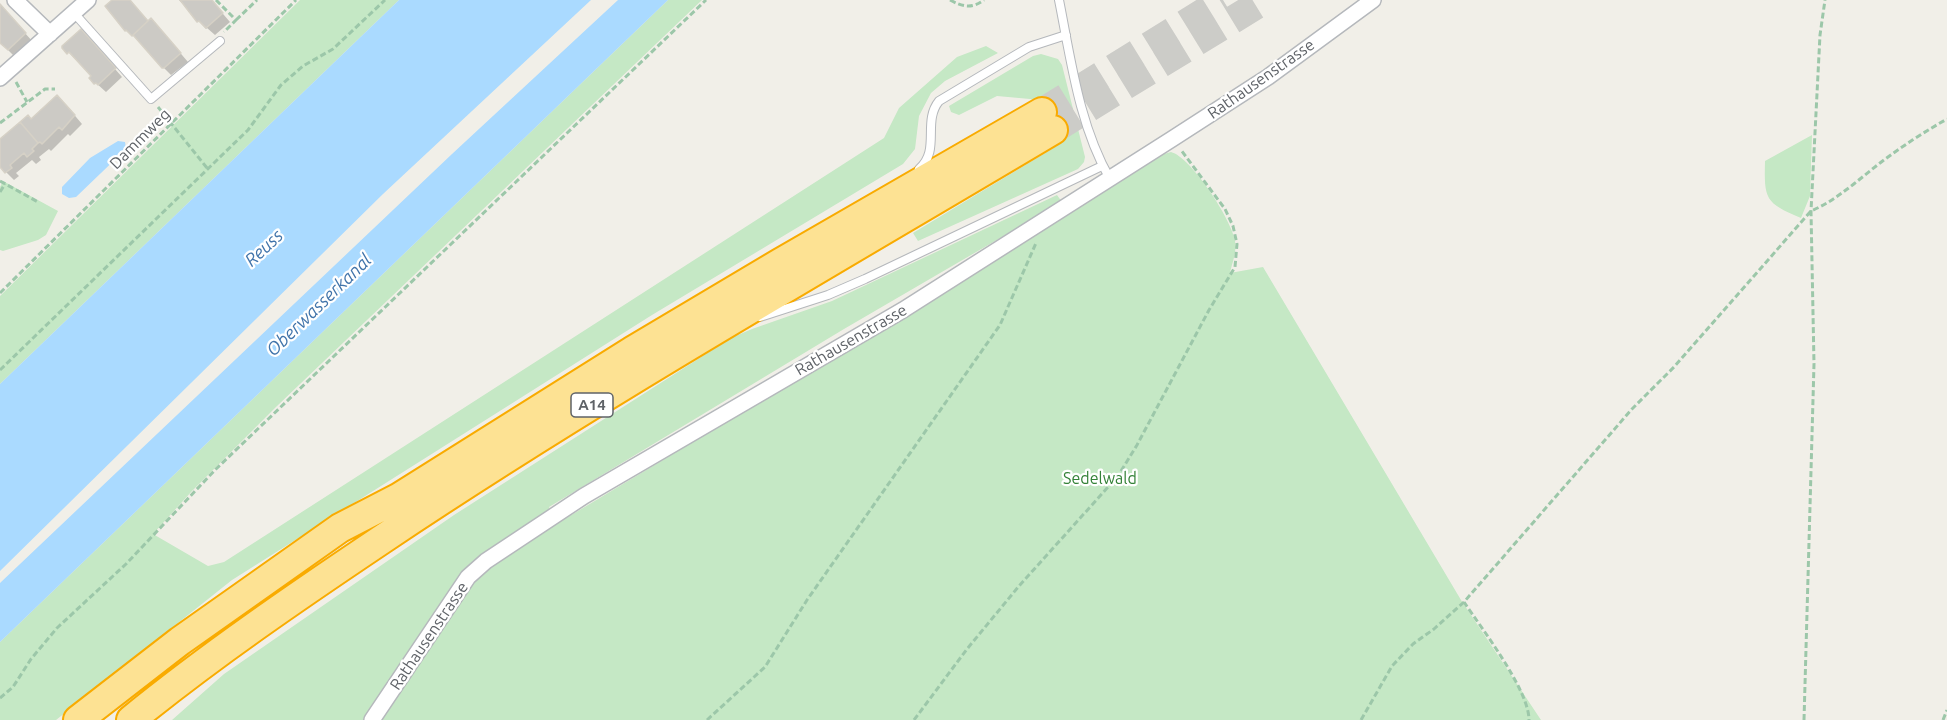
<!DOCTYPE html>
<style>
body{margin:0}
canvas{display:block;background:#f1efe8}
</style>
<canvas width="1947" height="720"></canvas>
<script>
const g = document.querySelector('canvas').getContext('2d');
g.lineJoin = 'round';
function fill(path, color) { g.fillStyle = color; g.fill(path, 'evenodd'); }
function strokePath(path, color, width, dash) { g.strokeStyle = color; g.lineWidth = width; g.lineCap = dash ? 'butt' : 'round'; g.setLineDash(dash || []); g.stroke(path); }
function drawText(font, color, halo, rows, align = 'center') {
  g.font = font + ' Ubuntu,sans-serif'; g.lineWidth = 4.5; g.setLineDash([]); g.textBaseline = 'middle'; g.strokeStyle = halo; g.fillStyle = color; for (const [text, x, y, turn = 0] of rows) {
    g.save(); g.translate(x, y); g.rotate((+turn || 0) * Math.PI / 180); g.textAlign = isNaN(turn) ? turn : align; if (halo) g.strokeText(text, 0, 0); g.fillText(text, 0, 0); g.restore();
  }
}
const green = new Path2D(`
 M 300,0 L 399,0 L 0,384 L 0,296 Z
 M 668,0 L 702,0 L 277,406 L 192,491 L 153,534 L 208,566 L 224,562 L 884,138 L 899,108 L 957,57 L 986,46 L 998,53 L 945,81 L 931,93 L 919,116 L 915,149 L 903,164 L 652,315 L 232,580 L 56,720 L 0,720 L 0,642 Z
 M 1041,54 L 1058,59 L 1062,65 L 1085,157 L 1084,162 L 1078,169 L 918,241 L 913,233 L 1060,144 L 1061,140 L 1041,100 L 997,96 L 959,115 L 951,112 L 949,106 L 1033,56 Z
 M 1812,135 L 1810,196 L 1801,218 C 1765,203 1764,199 1765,161 Z
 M 1171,152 C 1191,157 1232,220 1235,241 C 1237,252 1232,263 1230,273 L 1263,267 L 1461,600 L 1541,720 L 172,720 L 224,674 L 454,515 L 731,338 L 752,329 L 832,301 L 1057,195 L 1062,202 L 844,329 L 549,507 L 558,523 L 1016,248 L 1126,177 L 1164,154 Z
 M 3,181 L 58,211 L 46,235 L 38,240 L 3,251 L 0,250 L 0,187 Z`);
const water = new Path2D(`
 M 399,0 L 591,0 L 383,194 L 0,571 L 0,384 Z
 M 618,0 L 668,0 L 0,642 L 0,583 L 452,154 Z
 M 118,141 L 125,142 L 126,149 L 76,197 L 69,198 L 62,194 L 62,187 L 90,158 Z`);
const shadow = new Path2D(`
 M 114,0 L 129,0 L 149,22 L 159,28 L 188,62 L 171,75 L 163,67 Z
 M 179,0 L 211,0 L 230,22 L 215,35 L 207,28 L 206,29 Z
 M 0,5 L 33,42 L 14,56 L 6,48 L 0,38 Z
 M 89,39 L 122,77 L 106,92 L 96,83 L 93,76 L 64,48 Z
 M 65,104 L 82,124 L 70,136 L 68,134 L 51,151 L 49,149 L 39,157 L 41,160 L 36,164 L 32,160 L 16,173 L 19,176 L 14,180 L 0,166 L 0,141 L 31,121 Z`);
const building = new Path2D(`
 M 112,0 L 130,0 L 148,21 L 132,36 L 126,30 L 125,31 L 105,6 Z
 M 180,0 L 212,0 L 223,13 L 206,28 L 199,21 L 197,22 Z
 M 0,4 L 26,33 L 8,50 L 0,43 Z
 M 151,18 L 181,53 L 164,68 L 162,68 L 133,35 Z
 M 81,29 L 116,68 L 98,85 L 96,83 L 94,84 L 89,78 L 91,76 L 69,52 L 67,54 L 62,48 L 62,46 Z
 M 57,95 L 75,115 L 62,130 L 59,127 L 42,144 L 40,142 L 38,143 L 20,122 L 28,115 L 31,119 Z
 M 20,122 L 38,143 L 32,149 L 34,151 L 27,157 L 24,153 L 10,165 L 12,168 L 5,173 L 0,167 L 0,139 Z`);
const motorwayTunnel = new Path2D(`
 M 1042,112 L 1223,0
 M 1053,130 L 1265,0`);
const path = new Path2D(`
 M 216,0 L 236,20 L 224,32
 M 950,0 C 963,7 972,9 984,0
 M 236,20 L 257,0
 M 16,82 L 27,102
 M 158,107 L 207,168
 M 0,123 L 45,89 L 55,89
 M 0,181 L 38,202
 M 0,192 L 5,184
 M 0,293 L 296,0
 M 0,370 L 248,130 L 281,85 L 303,66 L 333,49 L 385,0
 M 1464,602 C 1482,629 1529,690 1529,720
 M 0,698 L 13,687 L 31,659 L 57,628 L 126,564 L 216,469 L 706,0
 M 707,720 L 765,667 L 807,600 L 1000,325 L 1036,243
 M 914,720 L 967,649 L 1019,586 L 1118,476 L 1137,445 L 1209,310 L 1235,267 L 1237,244 L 1233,226 L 1225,209 L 1181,150
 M 1361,720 L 1392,666 L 1413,644 L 1434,629 L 1464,602 L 1632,409 L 1674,367 L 1811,211 C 1837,200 1858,180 1880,163 C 1901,147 1924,132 1947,119
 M 1804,720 L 1814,364 L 1811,211 L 1820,35 L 1825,0
 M 1943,720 L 1947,710`);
const service = new Path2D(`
 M 1059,0 C 1071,60 1079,125 1110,179
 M 74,13 L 151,99 L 220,41
 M 919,169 C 941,150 922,122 939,101 L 1029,47 L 1066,35
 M 760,317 L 828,295 L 865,279 L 1102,166`);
const minor = new Path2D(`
 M 15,0 L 50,34
 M 0,78 L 88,0
 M 372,720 L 468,577 L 486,561 L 584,496 L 903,310 L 1172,139 L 1268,77 L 1373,0`);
const motorway = new Path2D(`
 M 78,720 L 180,641 L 340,528 L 398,498 L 632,351 L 780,263 L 1042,112
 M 131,720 C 211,655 296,597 381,540 C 599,394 828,264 1053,130`);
const shields = [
 [592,405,42]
];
const shieldNames = [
 ["A14",592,405]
];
const streetNames = [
 ["Rathausenstrasse",1261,79,-35],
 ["Dammweg",140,139,-45],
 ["Rathausenstrasse",851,340,-30],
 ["Rathausenstrasse",429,636,-56]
];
const parkNames = [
 ["Sedelwald",1100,479]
];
const waterNames = [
 ["Reuss",264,248,-43],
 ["Oberwasserkanal",319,305,-44]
];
fill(green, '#c5e8c5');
fill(water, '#aadaff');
fill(shadow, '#0003');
fill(building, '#cccac5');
strokePath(building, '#d6d1c6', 1.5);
strokePath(motorwayTunnel, '#ccccc8', 28, [28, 14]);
strokePath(service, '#b5b8bc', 10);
strokePath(minor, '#b5b8bc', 18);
strokePath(motorway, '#f9ab00', 32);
strokePath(path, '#9cc7a9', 3, [6, 3]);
strokePath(service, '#fff', 8);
strokePath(minor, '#fff', 15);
strokePath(motorway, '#fde293', 28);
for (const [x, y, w] of shields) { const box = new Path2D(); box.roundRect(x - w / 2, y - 12, w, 24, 4.5); g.fillStyle = '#fff'; g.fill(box); strokePath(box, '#5f6368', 1.5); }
drawText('bold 15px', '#5f6368', null, shieldNames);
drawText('16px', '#5f6368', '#fff', streetNames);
drawText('16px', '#348238', '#fff', parkNames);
drawText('italic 18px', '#4174aa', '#fff', waterNames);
</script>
